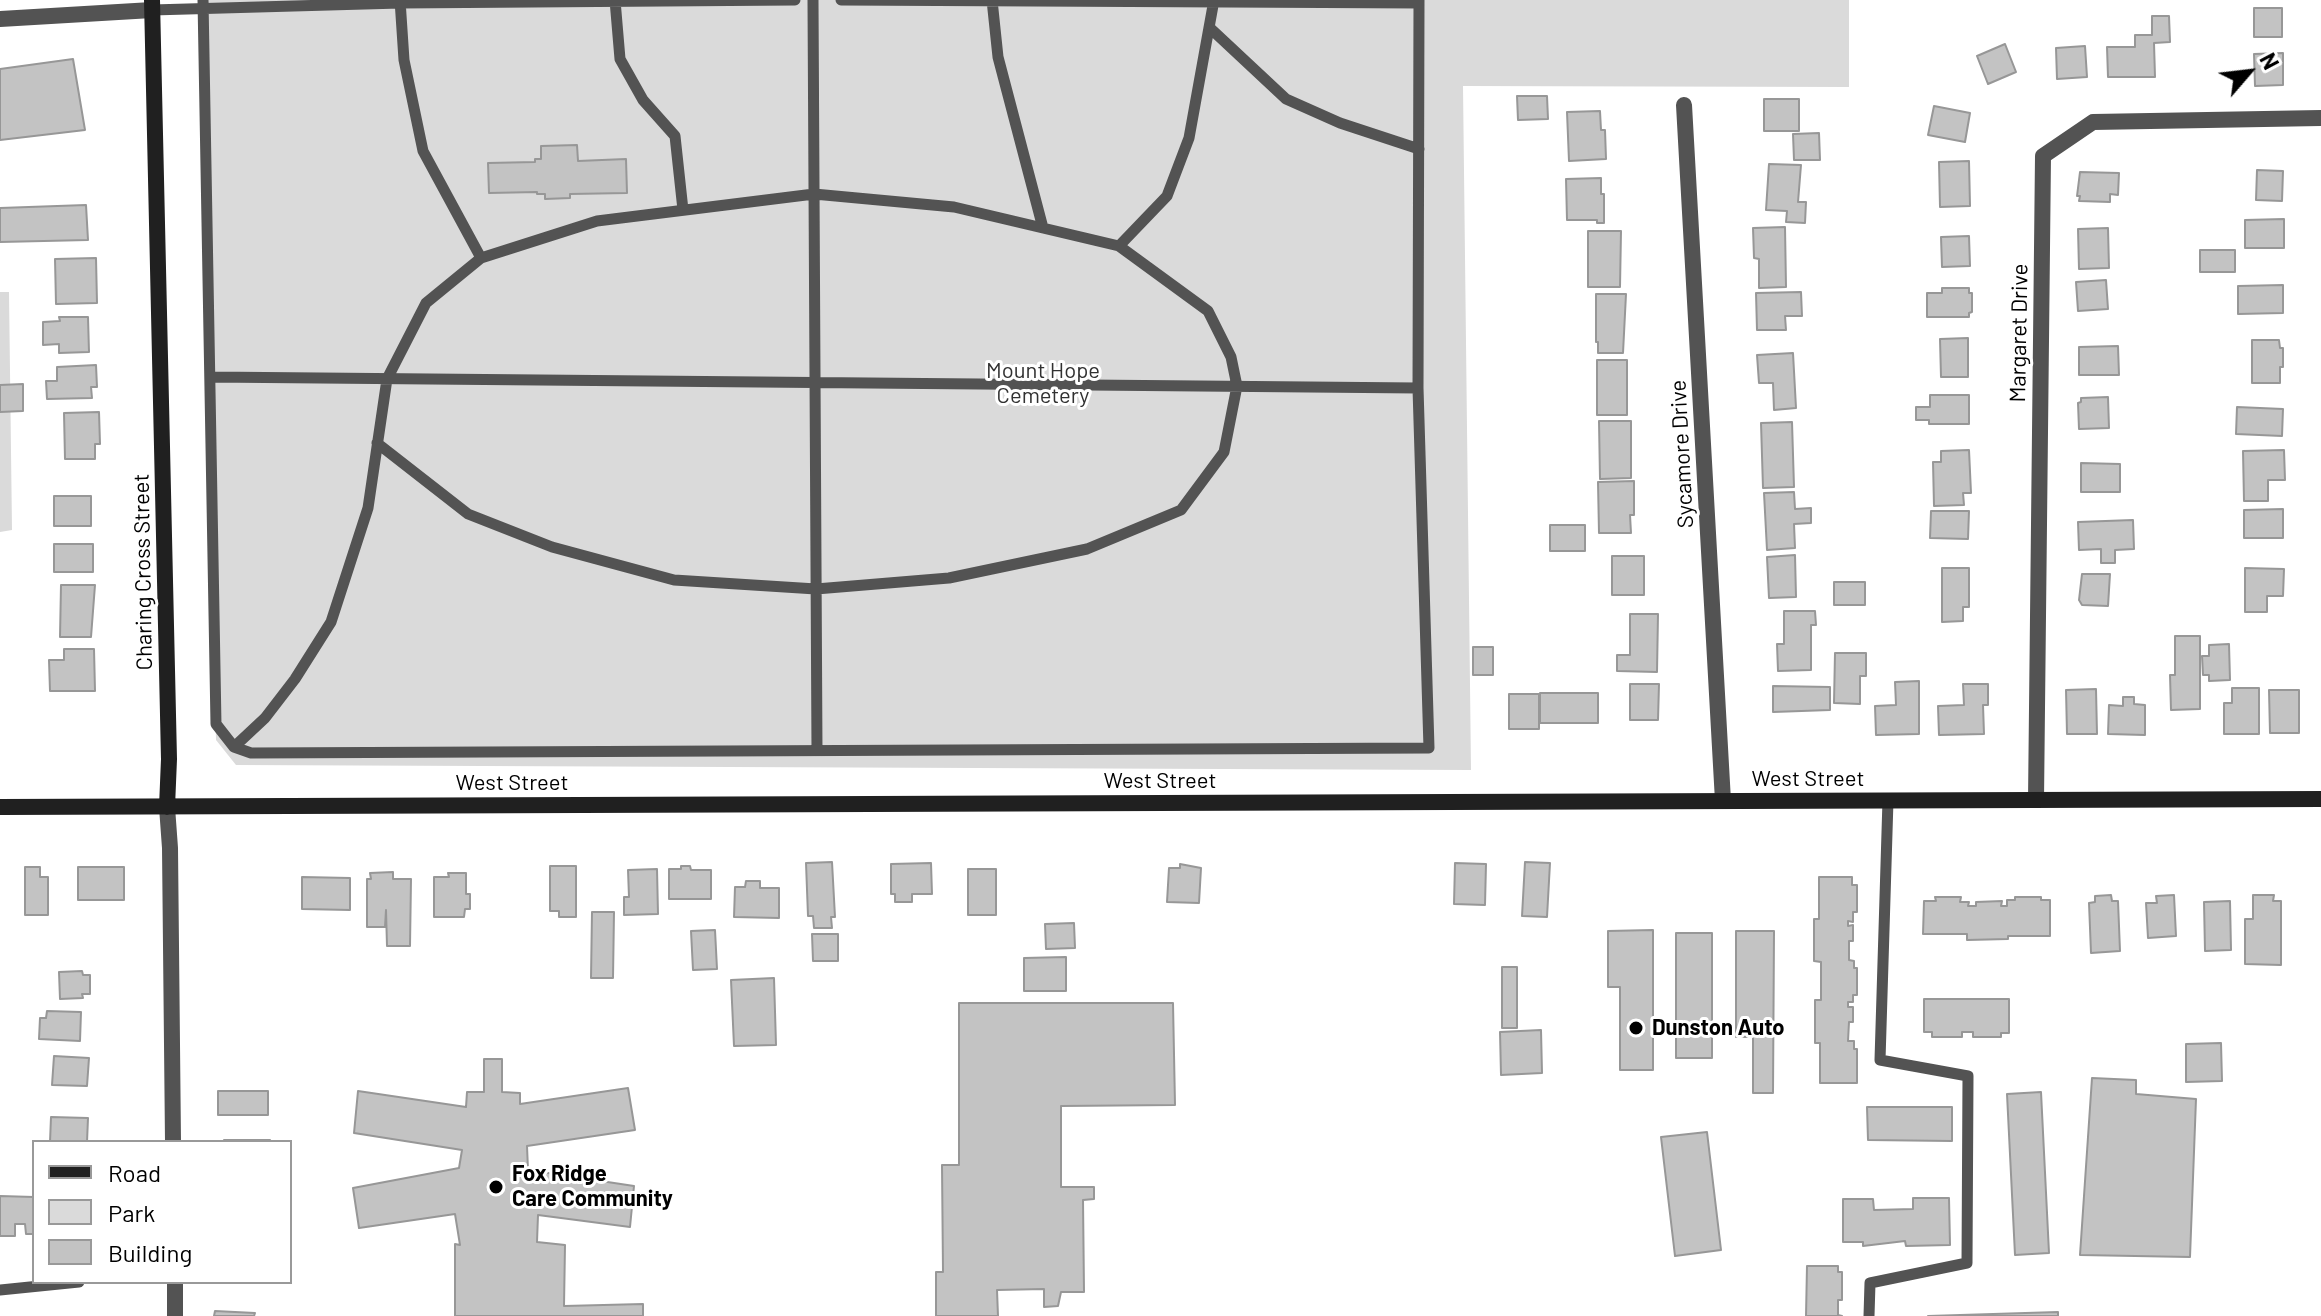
<!DOCTYPE html>
<style>
body{margin:0}
#map{position:relative;width:2321px;height:1316px;overflow:hidden;background:#fff;font-family:Barlow,sans-serif}
canvas{display:block}
.legend{position:absolute;left:32px;top:1140px;width:260px;height:144px;box-sizing:border-box;background:#fff;border:2px solid #999;margin:0;padding:10px 14px;list-style:none;font-size:24px;color:#000}
.legend li{display:flex;align-items:center;gap:16px;height:40px}
.legend b{width:40px;border:2px solid #999}
.north{position:absolute;left:2209px;top:32px;width:80px;height:80px;-webkit-text-stroke:6px #fff;paint-order:stroke;rotate:62deg;font-size:22px;font-weight:700;line-height:32px;text-align:center;color:#000}
.north::after{content:'';display:block;margin:auto;width:28px;height:36px;background:#000;clip-path:polygon(50% 0,100% 100%,50% 72%,0 100%)}
</style>
<div id="map">
<canvas width="2321" height="1316"></canvas>
<ul class="legend">
<li><b style="height:10px;background:#202020"></b>Road</li>
<li><b style="height:22px;background:#dadada"></b>Park</li>
<li><b style="height:22px;background:#c3c3c3"></b>Building</li>
</ul>
<div class="north">N</div>
</div>
<script>
const g = document.querySelector('canvas').getContext('2d');
g.lineJoin = 'round';
function fill(path, color) { g.fillStyle = color; g.fill(path, 'evenodd'); }
function strokePath(path, color, width, dash) { g.strokeStyle = color; g.lineWidth = width; g.lineCap = dash ? 'butt' : 'round'; g.setLineDash(dash || []); g.stroke(path); }
function drawText(font, color, halo, rows, align = 'center') {
  g.font = font + ' Barlow,sans-serif'; g.lineWidth = 6; g.setLineDash([]); g.textBaseline = 'middle'; g.strokeStyle = halo; g.fillStyle = color; for (const [text, x, y, turn = 0] of rows) {
    g.save(); g.translate(x, y); g.rotate((+turn || 0) * Math.PI / 180); g.textAlign = isNaN(turn) ? turn : align; if (halo) g.strokeText(text, 0, 0); g.fillText(text, 0, 0); g.restore();
  }
}
const green = new Path2D(`
 M 198,0 L 1849,0 L 1849,87 L 1463,86 L 1471,770 L 236,765 L 216,740 Z
 M 0,292 L 9,292 L 12,530 L 0,532 Z`);
const building = new Path2D(`
 M 2254,8 L 2282,8 L 2282,37 L 2254,37 Z
 M 2152,16 L 2169,16 L 2170,42 L 2154,43 L 2155,77 L 2108,77 L 2107,47 L 2135,47 L 2135,35 L 2152,35 Z
 M 2005,44 L 2016,72 L 1988,84 L 1977,56 Z
 M 2085,46 L 2087,77 L 2057,79 L 2056,48 Z
 M 2283,53 L 2283,85 L 2255,86 L 2254,54 Z
 M 73,59 L 85,130 L 0,140 L 0,69 Z
 M 1517,96 L 1547,96 L 1548,119 L 1518,120 Z
 M 1764,99 L 1799,99 L 1799,131 L 1764,131 Z
 M 1934,106 L 1970,113 L 1965,142 L 1928,135 Z
 M 1600,111 L 1601,130 L 1605,130 L 1606,159 L 1569,161 L 1567,112 Z
 M 1819,133 L 1820,160 L 1794,160 L 1793,134 Z
 M 577,145 L 578,161 L 626,159 L 627,193 L 570,194 L 570,198 L 545,199 L 545,194 L 537,194 L 537,192 L 489,193 L 488,163 L 535,162 L 535,159 L 541,159 L 541,146 Z
 M 1969,161 L 1970,206 L 1940,207 L 1939,162 Z
 M 1769,164 L 1801,165 L 1798,202 L 1806,202 L 1805,223 L 1786,222 L 1787,211 L 1766,210 Z
 M 2257,170 L 2283,171 L 2282,201 L 2256,200 Z
 M 2080,172 L 2119,173 L 2118,195 L 2110,194 L 2110,202 L 2079,201 L 2080,196 L 2077,196 Z
 M 1601,178 L 1601,194 L 1604,194 L 1604,223 L 1597,223 L 1597,220 L 1567,220 L 1566,179 Z
 M 86,205 L 88,240 L 0,242 L 0,208 Z
 M 2284,219 L 2284,248 L 2245,248 L 2245,220 Z
 M 1785,227 L 1786,287 L 1759,288 L 1759,259 L 1754,258 L 1753,228 Z
 M 2108,228 L 2109,268 L 2079,269 L 2078,229 Z
 M 1588,231 L 1621,231 L 1620,287 L 1588,287 Z
 M 1969,236 L 1970,266 L 1942,267 L 1941,237 Z
 M 2200,250 L 2235,250 L 2235,272 L 2200,272 Z
 M 96,258 L 97,303 L 56,304 L 55,259 Z
 M 2106,280 L 2108,309 L 2078,311 L 2076,282 Z
 M 2283,285 L 2283,313 L 2238,314 L 2238,286 Z
 M 1942,288 L 1969,288 L 1969,293 L 1972,293 L 1972,312 L 1969,313 L 1969,317 L 1927,317 L 1927,293 L 1942,293 Z
 M 1801,292 L 1802,316 L 1785,316 L 1786,330 L 1757,330 L 1756,293 Z
 M 1596,294 L 1626,294 L 1623,353 L 1598,353 L 1598,342 L 1596,342 Z
 M 59,317 L 88,317 L 89,352 L 59,353 L 59,344 L 43,345 L 43,322 L 60,321 Z
 M 1968,338 L 1968,377 L 1941,377 L 1940,339 Z
 M 2252,340 L 2279,340 L 2280,348 L 2283,348 L 2283,367 L 2280,367 L 2280,383 L 2252,383 Z
 M 2118,346 L 2119,375 L 2079,375 L 2079,347 Z
 M 1793,353 L 1796,408 L 1774,410 L 1773,383 L 1759,383 L 1757,355 Z
 M 1597,360 L 1627,360 L 1627,415 L 1597,415 Z
 M 96,365 L 97,387 L 91,387 L 92,398 L 47,399 L 46,381 L 57,381 L 57,367 Z
 M 23,384 L 23,411 L 0,412 L 0,385 Z
 M 1930,395 L 1969,395 L 1969,424 L 1929,424 L 1929,420 L 1916,420 L 1916,407 L 1930,407 Z
 M 2108,397 L 2109,428 L 2079,429 L 2078,403 L 2081,402 L 2081,398 Z
 M 2237,407 L 2283,409 L 2282,436 L 2236,434 Z
 M 99,412 L 100,444 L 95,444 L 95,459 L 65,459 L 64,413 Z
 M 1599,421 L 1631,421 L 1631,478 L 1600,479 Z
 M 1792,422 L 1794,487 L 1763,488 L 1761,423 Z
 M 1969,450 L 1971,493 L 1963,493 L 1964,505 L 1934,506 L 1933,462 L 1941,462 L 1941,451 Z
 M 2284,450 L 2285,480 L 2268,480 L 2268,501 L 2244,501 L 2243,451 Z
 M 2081,463 L 2120,464 L 2120,492 L 2081,492 Z
 M 1634,481 L 1634,515 L 1630,515 L 1631,533 L 1599,533 L 1598,482 Z
 M 1794,492 L 1795,509 L 1811,508 L 1811,523 L 1794,524 L 1795,548 L 1767,550 L 1764,493 Z
 M 54,496 L 91,496 L 91,526 L 54,526 Z
 M 2283,509 L 2283,538 L 2244,538 L 2244,510 Z
 M 1931,511 L 1969,511 L 1968,539 L 1930,538 Z
 M 2133,520 L 2134,549 L 2115,550 L 2115,563 L 2101,563 L 2101,549 L 2079,550 L 2078,522 Z
 M 1550,525 L 1585,525 L 1585,551 L 1550,551 Z
 M 54,544 L 93,544 L 93,572 L 54,572 Z
 M 1795,555 L 1796,597 L 1769,598 L 1767,557 Z
 M 1612,556 L 1644,556 L 1644,595 L 1612,595 Z
 M 1942,568 L 1969,568 L 1969,607 L 1963,607 L 1963,621 L 1942,622 Z
 M 2245,568 L 2284,569 L 2283,596 L 2267,596 L 2267,612 L 2245,612 Z
 M 2082,574 L 2110,574 L 2108,606 L 2082,605 L 2079,600 Z
 M 1834,582 L 1865,582 L 1865,605 L 1834,605 Z
 M 61,585 L 95,585 L 91,637 L 60,637 Z
 M 1784,611 L 1815,611 L 1816,625 L 1811,625 L 1811,670 L 1778,671 L 1777,644 L 1784,644 Z
 M 1630,614 L 1658,614 L 1657,672 L 1617,671 L 1617,655 L 1630,655 Z
 M 2175,636 L 2200,636 L 2200,709 L 2171,710 L 2170,675 L 2175,675 Z
 M 2229,644 L 2230,680 L 2209,681 L 2209,675 L 2203,675 L 2202,656 L 2209,656 L 2209,645 Z
 M 1473,647 L 1493,647 L 1493,675 L 1473,675 Z
 M 64,649 L 94,649 L 95,691 L 50,691 L 49,660 L 64,660 Z
 M 1835,653 L 1866,653 L 1866,676 L 1860,676 L 1860,704 L 1834,703 Z
 M 1919,681 L 1919,734 L 1876,735 L 1875,706 L 1896,705 L 1895,682 Z
 M 1630,684 L 1659,684 L 1658,720 L 1630,720 Z
 M 1963,684 L 1988,684 L 1988,705 L 1983,705 L 1984,734 L 1939,735 L 1938,706 L 1964,705 Z
 M 1773,686 L 1830,687 L 1830,710 L 1773,712 Z
 M 2232,688 L 2259,688 L 2259,734 L 2224,734 L 2224,703 L 2232,703 Z
 M 2096,689 L 2097,734 L 2067,734 L 2066,690 Z
 M 2269,690 L 2299,690 L 2299,733 L 2270,733 Z
 M 1540,693 L 1598,693 L 1598,723 L 1540,723 Z
 M 1509,694 L 1539,694 L 1539,729 L 1509,729 Z
 M 2123,697 L 2134,697 L 2134,704 L 2145,705 L 2145,735 L 2108,734 L 2109,705 L 2123,706 Z
 M 832,862 L 835,917 L 831,917 L 832,928 L 814,928 L 813,916 L 808,916 L 806,863 Z
 M 1525,862 L 1550,863 L 1547,917 L 1522,916 Z
 M 931,863 L 932,894 L 912,894 L 912,902 L 895,902 L 895,894 L 891,894 L 891,864 Z
 M 1455,863 L 1486,864 L 1485,905 L 1454,904 Z
 M 1180,864 L 1201,868 L 1199,903 L 1167,902 L 1169,868 L 1180,868 Z
 M 550,866 L 576,866 L 576,917 L 559,917 L 559,911 L 550,911 Z
 M 681,866 L 690,866 L 691,870 L 711,870 L 711,899 L 669,899 L 669,869 L 681,869 Z
 M 25,867 L 40,867 L 40,877 L 48,877 L 48,915 L 25,915 Z
 M 78,867 L 124,867 L 124,900 L 78,900 Z
 M 657,869 L 658,914 L 624,915 L 624,897 L 629,897 L 628,870 Z
 M 968,869 L 996,869 L 996,915 L 968,915 Z
 M 393,872 L 393,879 L 411,879 L 410,946 L 387,946 L 386,910 L 385,927 L 367,927 L 367,879 L 371,879 L 370,873 Z
 M 448,873 L 466,873 L 466,894 L 470,894 L 470,909 L 465,909 L 464,917 L 434,917 L 434,877 L 449,877 Z
 M 302,877 L 350,878 L 350,910 L 302,909 Z
 M 1819,877 L 1852,877 L 1852,885 L 1857,885 L 1857,912 L 1853,912 L 1853,922 L 1848,921 L 1848,926 L 1853,925 L 1853,941 L 1849,941 L 1849,960 L 1854,961 L 1854,968 L 1857,968 L 1857,995 L 1853,995 L 1853,1002 L 1848,1002 L 1848,1007 L 1853,1007 L 1853,1022 L 1849,1022 L 1848,1041 L 1854,1041 L 1854,1049 L 1857,1049 L 1857,1083 L 1820,1083 L 1820,1043 L 1815,1043 L 1815,1000 L 1821,1000 L 1821,962 L 1814,961 L 1814,919 L 1819,919 Z
 M 746,881 L 760,881 L 760,888 L 779,888 L 779,918 L 734,917 L 735,887 L 745,887 Z
 M 2111,895 L 2112,901 L 2118,901 L 2120,951 L 2091,953 L 2089,903 L 2095,902 L 2095,896 Z
 M 2174,895 L 2176,936 L 2148,938 L 2146,903 L 2157,903 L 2156,896 Z
 M 2253,895 L 2274,895 L 2273,901 L 2281,901 L 2281,965 L 2245,964 L 2245,919 L 2253,919 Z
 M 1935,897 L 1961,897 L 1960,902 L 1969,902 L 1968,906 L 1976,906 L 1976,902 L 2002,901 L 2001,906 L 2007,906 L 2007,900 L 2015,900 L 2015,897 L 2041,897 L 2041,900 L 2050,900 L 2050,936 L 2008,936 L 2008,939 L 1967,940 L 1967,934 L 1923,934 L 1924,901 L 1936,901 Z
 M 2230,901 L 2231,950 L 2205,951 L 2204,902 Z
 M 592,912 L 614,912 L 613,978 L 591,978 Z
 M 1074,923 L 1075,948 L 1046,949 L 1045,924 Z
 M 715,930 L 717,969 L 693,970 L 691,931 Z
 M 1653,930 L 1653,1070 L 1620,1070 L 1620,987 L 1608,987 L 1608,931 Z
 M 1736,931 L 1774,931 L 1773,1093 L 1753,1093 L 1753,1037 L 1736,1037 Z
 M 1676,933 L 1712,933 L 1712,1058 L 1676,1058 Z
 M 812,934 L 838,934 L 838,961 L 813,961 Z
 M 1066,957 L 1066,991 L 1024,991 L 1024,958 Z
 M 1502,967 L 1517,967 L 1517,1028 L 1502,1028 Z
 M 82,971 L 83,975 L 90,975 L 90,994 L 82,994 L 83,998 L 60,999 L 59,972 Z
 M 774,978 L 776,1045 L 734,1046 L 731,980 Z
 M 1924,999 L 2009,999 L 2009,1033 L 2001,1033 L 2001,1037 L 1973,1037 L 1973,1032 L 1962,1032 L 1962,1037 L 1932,1037 L 1932,1032 L 1924,1032 Z
 M 959,1003 L 1173,1003 L 1175,1105 L 1061,1106 L 1061,1187 L 1094,1187 L 1094,1199 L 1083,1200 L 1084,1292 L 1061,1292 L 1058,1306 L 1044,1307 L 1044,1289 L 997,1290 L 998,1316 L 936,1316 L 936,1272 L 943,1272 L 942,1165 L 959,1165 Z
 M 47,1011 L 81,1012 L 80,1041 L 39,1039 L 40,1018 L 46,1018 Z
 M 1541,1030 L 1542,1073 L 1501,1075 L 1500,1032 Z
 M 2221,1043 L 2222,1081 L 2186,1082 L 2186,1044 Z
 M 54,1056 L 89,1058 L 87,1086 L 52,1085 Z
 M 484,1059 L 502,1059 L 502,1092 L 520,1093 L 520,1104 L 628,1088 L 635,1130 L 527,1146 L 528,1170 L 634,1186 L 630,1227 L 538,1215 L 537,1242 L 565,1245 L 564,1306 L 643,1304 L 643,1316 L 455,1316 L 455,1244 L 460,1245 L 455,1214 L 359,1228 L 353,1188 L 459,1168 L 462,1150 L 354,1133 L 358,1091 L 466,1107 L 467,1092 L 484,1092 Z
 M 2092,1078 L 2136,1080 L 2136,1094 L 2196,1099 L 2190,1257 L 2080,1255 Z
 M 218,1091 L 268,1091 L 268,1115 L 218,1115 Z
 M 2041,1092 L 2049,1253 L 2015,1255 L 2007,1094 Z
 M 1867,1107 L 1952,1107 L 1952,1141 L 1868,1140 Z
 M 51,1117 L 88,1118 L 87,1142 L 50,1142 Z
 M 1707,1132 L 1721,1250 L 1675,1256 L 1661,1137 Z
 M 224,1140 L 270,1140 L 270,1142 L 224,1142 Z
 M 0,1196 L 34,1197 L 34,1234 L 26,1234 L 25,1224 L 15,1224 L 15,1236 L 0,1236 Z
 M 1913,1198 L 1949,1198 L 1950,1245 L 1906,1246 L 1905,1241 L 1863,1246 L 1863,1242 L 1843,1242 L 1843,1199 L 1873,1199 L 1874,1210 L 1913,1209 Z
 M 1807,1266 L 1838,1266 L 1838,1272 L 1842,1272 L 1842,1300 L 1838,1300 L 1838,1315 L 1842,1316 L 1806,1316 Z
 M 215,1311 L 255,1313 L 254,1316 L 214,1316 Z
 M 2058,1312 L 2058,1316 L 1928,1316 Z`);
const lane = new Path2D(`
 M 203,0 L 216,724 L 234,747 L 251,753 L 1429,748 L 1418,388 L 1419,0
 M 400,0 L 404,60 L 423,151 L 481,258
 M 615,0 L 620,59 L 643,100 L 675,136 L 683,210
 M 813,0 L 817,749
 M 841,0 L 1419,3
 M 992,0 L 998,57 L 1043,228
 M 152,10 L 400,3 L 795,0
 M 1210,28 L 1286,99 L 1340,123 L 1419,149
 M 1119,246 L 1167,196 L 1189,138 L 1214,0
 M 210,377 L 1418,388
 M 234,747 L 265,718 L 295,679 L 331,622 L 368,508 L 387,379 L 426,303 L 481,258 L 597,221 L 814,194 L 954,207 L 1119,246 L 1208,311 L 1231,357 L 1237,386 L 1224,452 L 1181,510 L 1087,549 L 949,578 L 816,589 L 674,580 L 552,547 L 468,514 L 377,443
 M 0,1290 L 79,1282
 M 1869,1316 L 1870,1283 L 1967,1263 L 1968,1076 L 1880,1060 L 1888,800`);
const street = new Path2D(`
 M 0,19 L 152,10
 M 1684,105 L 1723,801
 M 2036,800 L 2043,156 L 2093,122 L 2321,118
 M 167,807 L 170,848 L 173,1142
 M 175,1282 L 175,1316`);
const secondary = new Path2D(`
 M 152,0 L 169,759 L 167,807
 M 0,807 L 2321,799`);
const markers = [
 [1636,1028,8,"#000"],
 [496,1187,8,"#000"]
];
const streetNames = [
 ["Margaret Drive",2019,333,-89],
 ["Sycamore Drive",1682,454,-93],
 ["Charing Cross Street",143,572,-91],
 ["West Street",1808,779],
 ["West Street",1160,781],
 ["West Street",512,783]
];
const parkNames = [
 ["Mount Hope",1043,371],
 ["Cemetery",1043,396]
];
const poiNames = [
 ["Dunston Auto",1652,1028],
 ["Fox Ridge",512,1174],
 ["Care Community",512,1199]
];
fill(green, '#dadada');
fill(building, '#c3c3c3');
strokePath(building, '#979797', 2);
strokePath(lane, '#535353', 11);
strokePath(street, '#535353', 16);
strokePath(secondary, '#202020', 16);
for (const [x, y, r, color] of markers) { const dot = new Path2D(); dot.arc(x, y, r, 0, 2 * Math.PI); g.fillStyle = color; g.fill(dot); strokePath(dot, '#fff', 3); }
drawText('22px', '#000', '#fff', streetNames);
drawText('22px', '#313131', '#fff', parkNames);
drawText('bold 22px', '#000', '#fff', poiNames, 'left');
</script>
